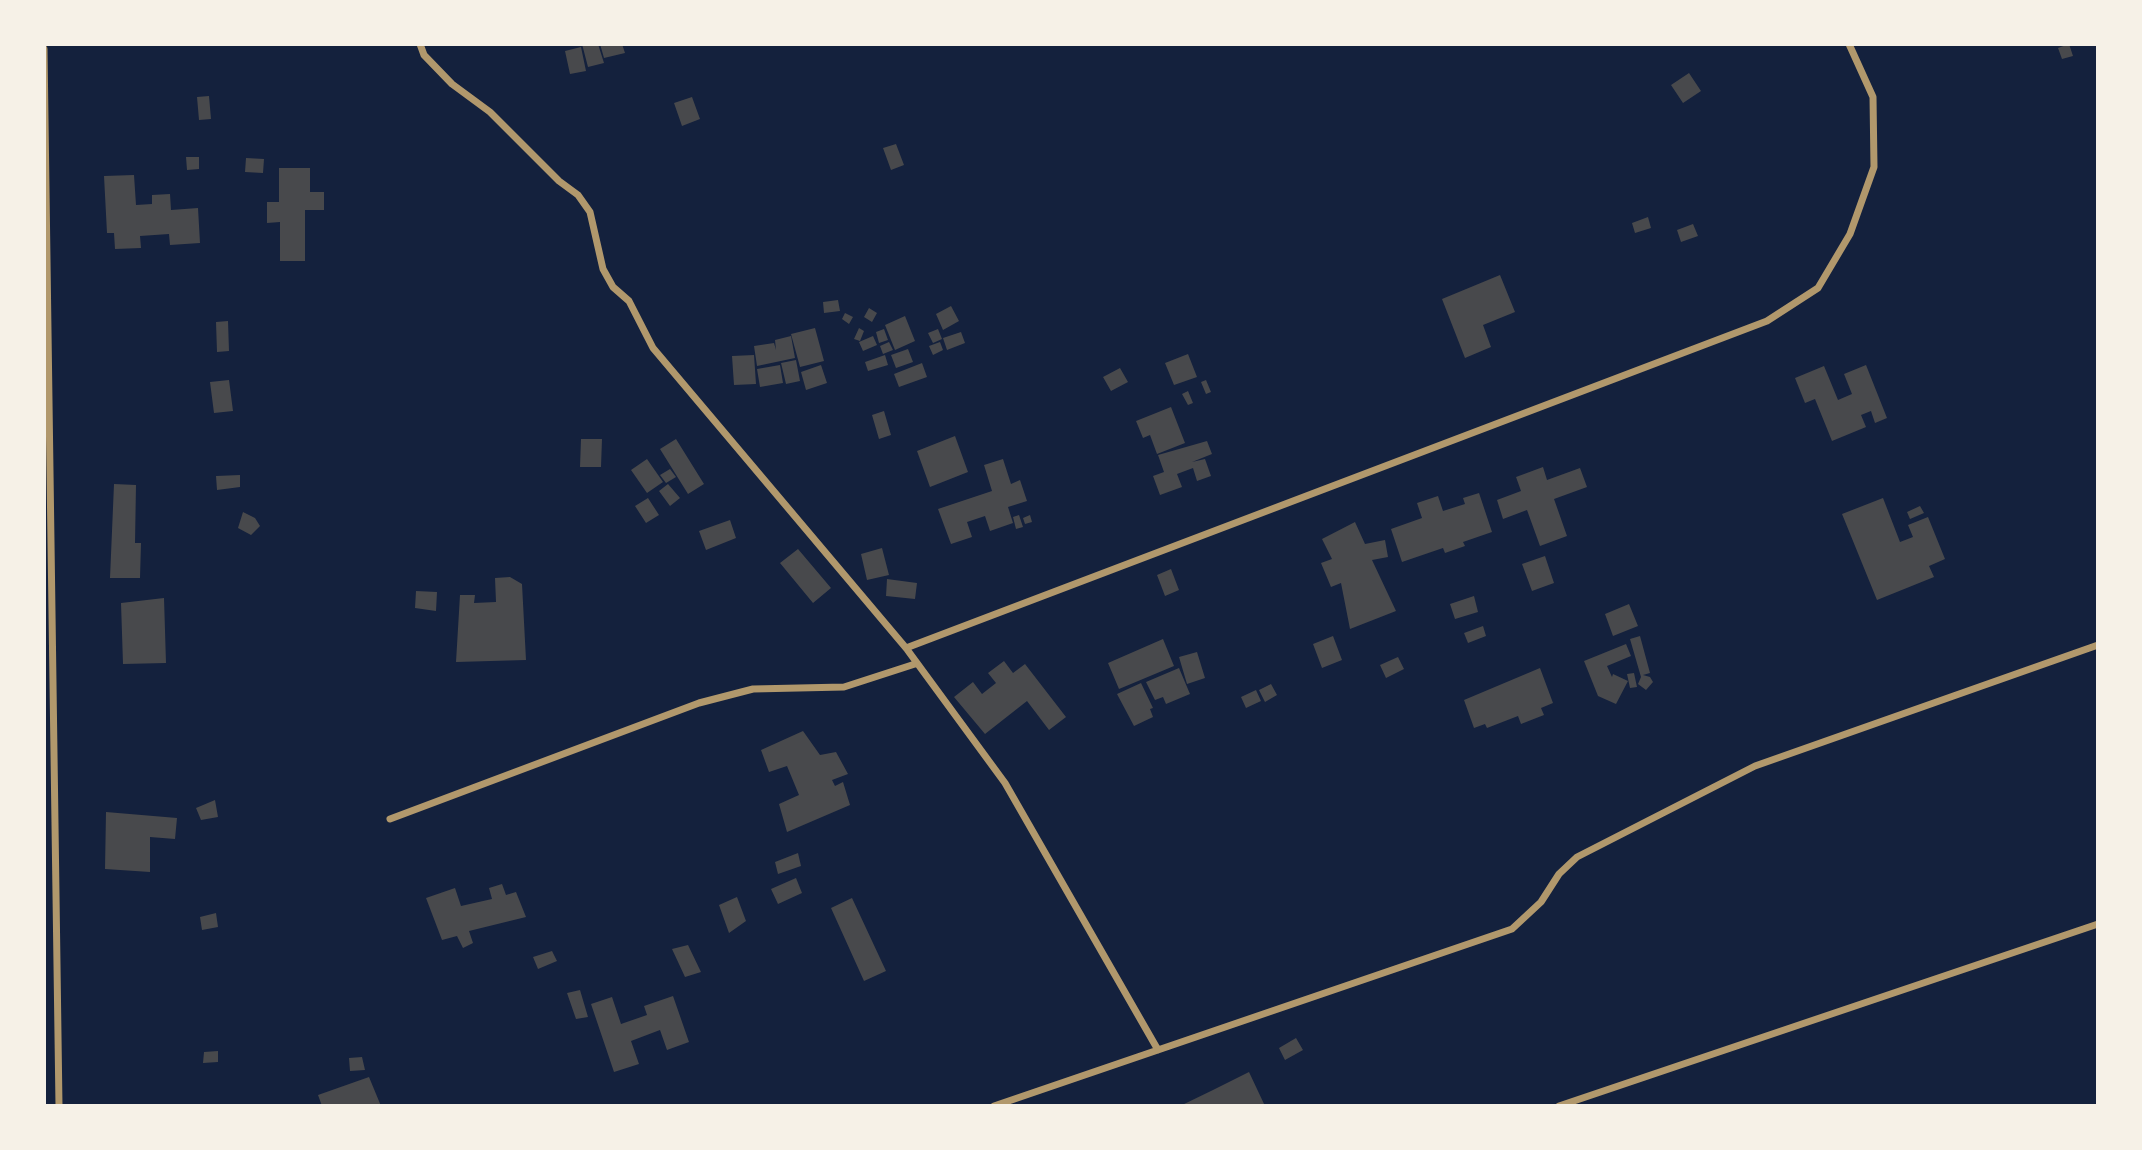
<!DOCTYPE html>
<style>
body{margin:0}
#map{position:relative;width:2142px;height:1150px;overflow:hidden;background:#14213d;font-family:"Noto Serif",serif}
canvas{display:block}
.frame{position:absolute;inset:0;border:46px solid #f6f1e7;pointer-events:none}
</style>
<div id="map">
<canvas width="2142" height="1150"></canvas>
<div class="frame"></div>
</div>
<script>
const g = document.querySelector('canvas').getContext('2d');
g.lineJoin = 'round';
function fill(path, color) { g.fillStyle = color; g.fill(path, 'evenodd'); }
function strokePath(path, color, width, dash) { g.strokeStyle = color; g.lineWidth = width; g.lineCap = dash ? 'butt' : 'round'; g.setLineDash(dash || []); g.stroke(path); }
const building = new Path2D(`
 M 582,44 L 598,44 L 604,63 L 588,67 Z
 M 600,44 L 622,44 L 625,53 L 604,58 Z
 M 2069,44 L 2073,56 L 2062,59 L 2058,48 Z
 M 581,47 L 586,71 L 570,74 L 565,51 Z
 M 1689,73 L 1701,91 L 1683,103 L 1671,85 Z
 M 209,96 L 211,119 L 199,120 L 197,97 Z
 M 692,97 L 700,119 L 682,126 L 674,103 Z
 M 896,144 L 904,165 L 891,170 L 883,148 Z
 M 186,157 L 199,157 L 199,169 L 187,170 Z
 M 246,158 L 264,159 L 263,173 L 245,172 Z
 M 279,168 L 310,168 L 310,192 L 324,192 L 324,210 L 305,210 L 305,261 L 280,261 L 280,222 L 267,223 L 267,202 L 279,202 Z
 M 134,175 L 136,205 L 152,204 L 152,195 L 170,194 L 171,210 L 198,208 L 200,243 L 170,245 L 169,234 L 140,236 L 141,248 L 115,249 L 114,233 L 107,233 L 104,176 Z
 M 1648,217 L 1651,228 L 1635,233 L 1632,223 Z
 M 1693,224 L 1698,236 L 1681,242 L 1677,230 Z
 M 1500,275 L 1515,312 L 1483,325 L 1491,347 L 1465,358 L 1442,299 Z
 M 838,300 L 840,311 L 824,313 L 823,302 Z
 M 951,306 L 959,321 L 943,330 L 936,314 Z
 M 869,308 L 877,313 L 872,322 L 864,317 Z
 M 845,313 L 853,317 L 849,324 L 842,319 Z
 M 905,316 L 915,341 L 895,350 L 885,325 Z
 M 228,321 L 229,351 L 217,352 L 216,322 Z
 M 815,328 L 824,361 L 800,367 L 791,334 Z
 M 859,328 L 864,331 L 860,341 L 854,339 Z
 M 884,329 L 888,340 L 879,343 L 876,332 Z
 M 938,329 L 942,339 L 933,343 L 928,333 Z
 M 961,332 L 965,343 L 947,350 L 943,338 Z
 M 791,336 L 795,358 L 757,366 L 754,346 L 774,343 L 776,350 L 775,340 Z
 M 873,336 L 877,345 L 863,351 L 859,342 Z
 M 889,342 L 893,350 L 883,354 L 880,346 Z
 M 940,342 L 943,350 L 933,355 L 929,346 Z
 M 908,349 L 913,362 L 896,368 L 891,355 Z
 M 1188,354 L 1197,377 L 1174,385 L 1165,363 Z
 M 754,355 L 756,384 L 734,385 L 732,356 Z
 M 885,355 L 888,365 L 868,371 L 865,362 Z
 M 796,360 L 800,381 L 786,384 L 781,363 Z
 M 922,363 L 927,377 L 899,387 L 894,374 Z
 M 780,365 L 783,383 L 760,387 L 757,369 Z
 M 821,365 L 827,383 L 806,390 L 801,372 Z
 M 1866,365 L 1887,418 L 1875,423 L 1871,411 L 1861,415 L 1866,427 L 1832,441 L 1815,399 L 1805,403 L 1795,378 L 1824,366 L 1838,400 L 1852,394 L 1844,374 Z
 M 1120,368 L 1128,382 L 1111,391 L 1103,377 Z
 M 229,380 L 233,411 L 214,413 L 210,382 Z
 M 1206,380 L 1211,392 L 1206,394 L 1201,382 Z
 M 1188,391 L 1193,403 L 1188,405 L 1182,394 Z
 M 1171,407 L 1185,443 L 1157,454 L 1150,435 L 1143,438 L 1136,421 Z
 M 884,411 L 891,435 L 879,439 L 872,415 Z
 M 955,436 L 968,472 L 930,487 L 917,451 Z
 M 581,439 L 602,439 L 601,467 L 580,467 Z
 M 676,439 L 704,484 L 688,494 L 660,449 Z
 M 1207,441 L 1212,454 L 1192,462 L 1205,459 L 1211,476 L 1197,481 L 1193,468 L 1177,474 L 1182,487 L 1160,495 L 1153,476 L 1164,472 L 1158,455 Z
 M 647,459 L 663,482 L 647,493 L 631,470 Z
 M 1003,459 L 1011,484 L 1020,480 L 1027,501 L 1008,507 L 1013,523 L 990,531 L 985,516 L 967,522 L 972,537 L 951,544 L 938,509 L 992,491 L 984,465 Z
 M 1543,467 L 1547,480 L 1580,468 L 1587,487 L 1554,499 L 1567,536 L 1540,546 L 1527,510 L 1503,519 L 1497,500 L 1521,491 L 1516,477 Z
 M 670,469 L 676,477 L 666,483 L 660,475 Z
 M 240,475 L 240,487 L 217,490 L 216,476 Z
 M 114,484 L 136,485 L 135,543 L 141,543 L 140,578 L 110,578 Z
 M 668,484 L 680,498 L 670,506 L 659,491 Z
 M 1479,493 L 1492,532 L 1463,542 L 1465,546 L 1445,553 L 1443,548 L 1402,562 L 1391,529 L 1422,518 L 1417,503 L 1438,496 L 1443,511 L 1465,504 L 1463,498 Z
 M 648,498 L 659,515 L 646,523 L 635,506 Z
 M 1883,498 L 1900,542 L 1913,537 L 1908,525 L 1928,517 L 1945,559 L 1929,566 L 1934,577 L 1877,600 L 1842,514 Z
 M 1920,506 L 1924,513 L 1910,519 L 1907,512 Z
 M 243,512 L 255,518 L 260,526 L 251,535 L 238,528 Z
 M 1019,515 L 1023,527 L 1016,529 L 1013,517 Z
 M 1030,515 L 1032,522 L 1025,524 L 1023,518 Z
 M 730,520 L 736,538 L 706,550 L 699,531 Z
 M 1355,522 L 1365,544 L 1385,540 L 1388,557 L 1372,560 L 1396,611 L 1350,629 L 1341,583 L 1331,587 L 1321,563 L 1332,559 L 1322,539 Z
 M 882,548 L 889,575 L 867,580 L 861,554 Z
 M 798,549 L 831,588 L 813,603 L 780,563 Z
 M 1545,556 L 1554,583 L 1532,591 L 1522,564 Z
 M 1171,569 L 1179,590 L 1165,596 L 1157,575 Z
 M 510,577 L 522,584 L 526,660 L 456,662 L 460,595 L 475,595 L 474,603 L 496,602 L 495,578 Z
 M 887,579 L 917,583 L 915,599 L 886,596 Z
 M 416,591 L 437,592 L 436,611 L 415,608 Z
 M 1474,596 L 1478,612 L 1455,619 L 1450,604 Z
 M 164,598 L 166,663 L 123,664 L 121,603 Z
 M 1629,604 L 1638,626 L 1613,636 L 1605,614 Z
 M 1483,626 L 1486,636 L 1468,643 L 1464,633 Z
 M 1333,636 L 1342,660 L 1322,668 L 1313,644 Z
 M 1640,636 L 1650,673 L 1643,675 L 1650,677 L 1653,682 L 1646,690 L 1638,684 L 1641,677 L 1630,639 Z
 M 1163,639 L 1174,666 L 1119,689 L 1108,663 Z
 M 1626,644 L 1631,656 L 1607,666 L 1612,677 L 1613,674 L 1628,681 L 1616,704 L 1598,696 L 1584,661 Z
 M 1197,652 L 1205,678 L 1187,684 L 1179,657 Z
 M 1398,657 L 1404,669 L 1386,678 L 1380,665 Z
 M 1004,661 L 1013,673 L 1025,664 L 1066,717 L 1049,730 L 1027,701 L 985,734 L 954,697 L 973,682 L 982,694 L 996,683 L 988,673 Z
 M 1179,668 L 1190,694 L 1166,704 L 1163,697 L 1155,700 L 1146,682 Z
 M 1540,668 L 1553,703 L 1541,708 L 1544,715 L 1521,724 L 1518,716 L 1487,728 L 1485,724 L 1474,728 L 1464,700 Z
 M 1634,673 L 1637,687 L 1630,688 L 1627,674 Z
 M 1141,683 L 1153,708 L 1150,709 L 1153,717 L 1134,726 L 1117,694 Z
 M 1271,684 L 1277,695 L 1265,702 L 1259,690 Z
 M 1256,690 L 1261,701 L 1246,708 L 1241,697 Z
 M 803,731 L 820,755 L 836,752 L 848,774 L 832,780 L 835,786 L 843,782 L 850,805 L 787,832 L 779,804 L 799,795 L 787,766 L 769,772 L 761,750 Z
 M 215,800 L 218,817 L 201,820 L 196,808 Z
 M 106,812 L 177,818 L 175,839 L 150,837 L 150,872 L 105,869 Z
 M 798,853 L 801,866 L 778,874 L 775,862 Z
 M 796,878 L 802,893 L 778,904 L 771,889 Z
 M 502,884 L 506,895 L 516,892 L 526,917 L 469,931 L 473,943 L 463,948 L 457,936 L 442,940 L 426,898 L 455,888 L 461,906 L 492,899 L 489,888 Z
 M 737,897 L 746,921 L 729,933 L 719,905 Z
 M 852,898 L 886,971 L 864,981 L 831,908 Z
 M 216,913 L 218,927 L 202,930 L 200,917 Z
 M 688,945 L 701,972 L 685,977 L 672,949 Z
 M 552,951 L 557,961 L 538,969 L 533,957 Z
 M 580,990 L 588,1017 L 576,1019 L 567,993 Z
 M 673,996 L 689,1042 L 667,1050 L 660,1030 L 631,1041 L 639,1064 L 614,1072 L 591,1004 L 612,997 L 621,1024 L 647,1015 L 644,1006 Z
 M 1296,1038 L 1303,1050 L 1285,1060 L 1279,1048 Z
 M 218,1051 L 218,1062 L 203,1063 L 204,1052 Z
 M 362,1057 L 365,1070 L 350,1071 L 349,1058 Z
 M 1249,1072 L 1265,1106 L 1180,1106 L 1213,1090 Z
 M 369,1077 L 381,1106 L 322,1106 L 318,1095 Z`);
const minor = new Path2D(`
 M 420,44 L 424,55 L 452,84 L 490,112 L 559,181 L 578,195 L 590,212 L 603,269 L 613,287 L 629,301 L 653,348 L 906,648 L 1005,783 L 1158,1050
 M 44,49 L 59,1106
 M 906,648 L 1767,321 L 1818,288 L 1850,234 L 1874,167 L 1873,97 L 1849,44
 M 390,819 L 699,703 L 753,689 L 844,687 L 915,664
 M 994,1106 L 1512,929 L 1541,902 L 1559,874 L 1577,857 L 1755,766 L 2098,645
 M 1559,1106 L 2098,924`);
fill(building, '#48494c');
strokePath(minor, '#b1986c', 7);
</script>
